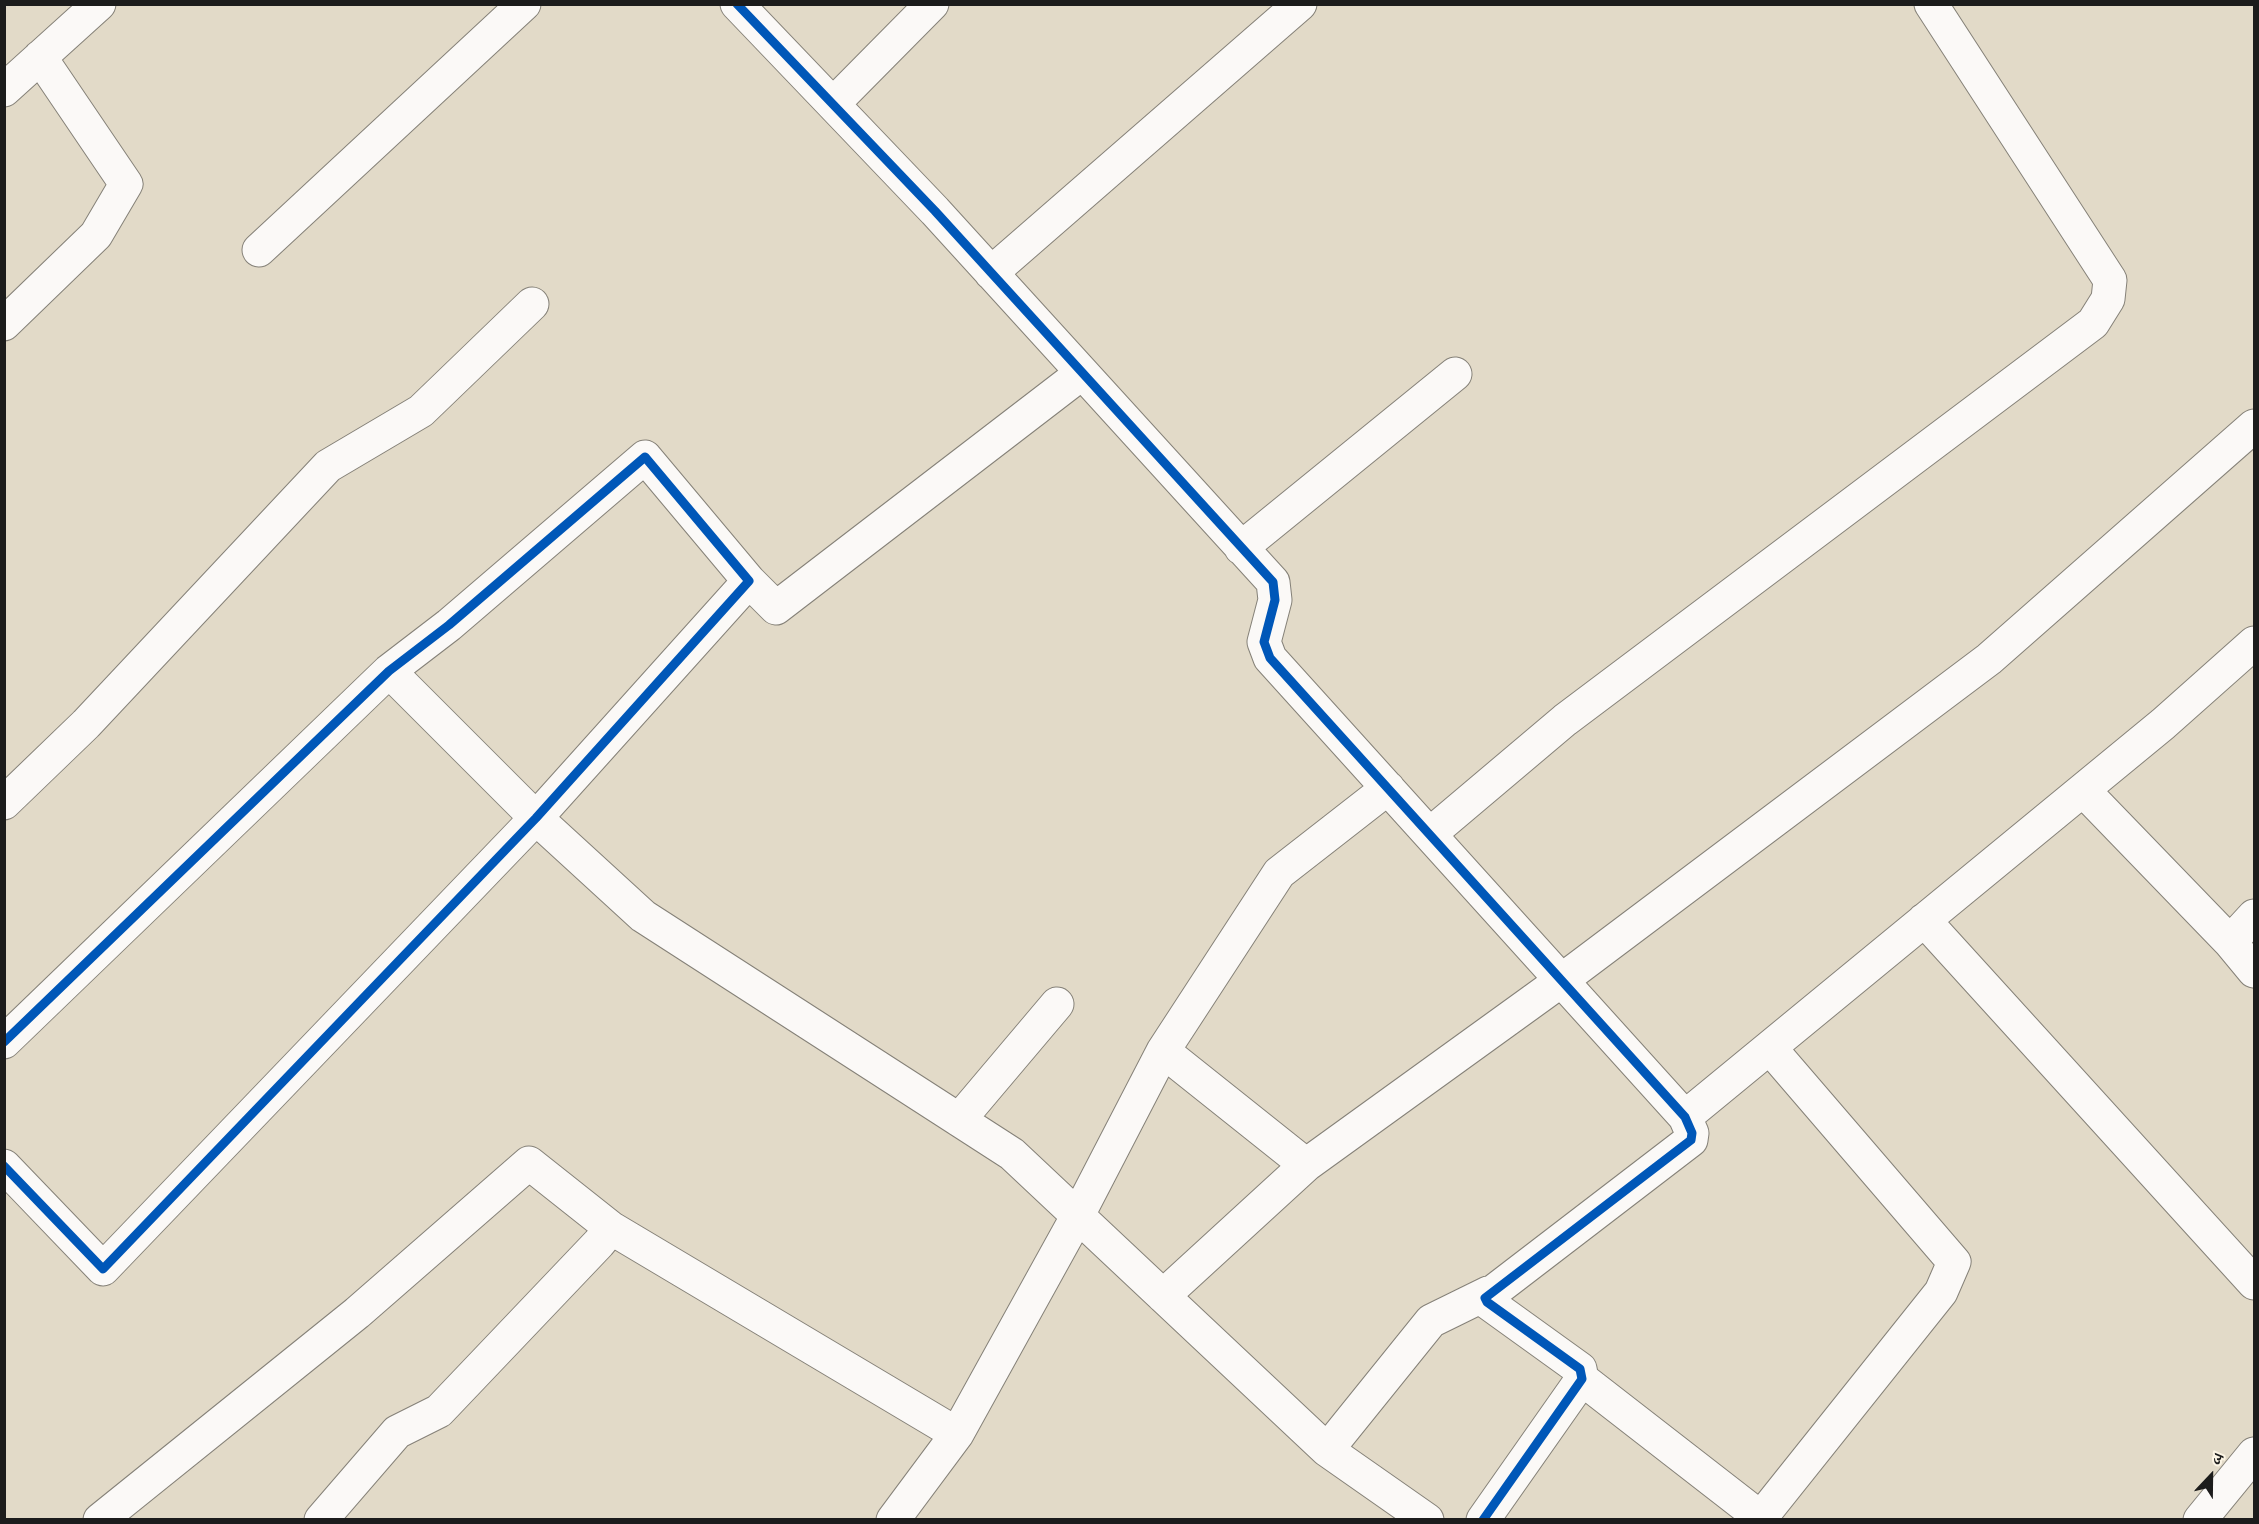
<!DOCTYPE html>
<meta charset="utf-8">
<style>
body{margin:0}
#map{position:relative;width:2259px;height:1524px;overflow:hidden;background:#e2dac8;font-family:"IM FELL French Canon","Noto Serif Devanagari",serif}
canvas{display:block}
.frame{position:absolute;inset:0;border:6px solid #1c1c1c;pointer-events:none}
.north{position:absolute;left:2181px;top:1446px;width:60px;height:60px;-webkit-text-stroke:4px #fcf5e5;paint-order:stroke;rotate:22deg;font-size:16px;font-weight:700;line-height:24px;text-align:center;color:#1c1c1c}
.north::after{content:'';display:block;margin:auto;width:21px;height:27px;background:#1c1c1c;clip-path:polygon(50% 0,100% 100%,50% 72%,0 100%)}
</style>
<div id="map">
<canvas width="2259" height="1524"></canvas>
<div class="frame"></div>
<div class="north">उ</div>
</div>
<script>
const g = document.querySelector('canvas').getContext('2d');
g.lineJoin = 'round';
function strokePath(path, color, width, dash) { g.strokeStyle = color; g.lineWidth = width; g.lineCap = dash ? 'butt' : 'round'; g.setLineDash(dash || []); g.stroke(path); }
const minor = new Path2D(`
 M 737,4 L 935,211 L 1273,582 L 1275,600 L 1264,642 L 1270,658 L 1685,1117 L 1692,1133 L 1691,1140 L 1485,1298 L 1487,1302 L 1580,1369 L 1582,1379 L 1483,1520
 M 4,90 L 99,4
 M 833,104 L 932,4
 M 259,250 L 524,4
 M 991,273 L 1300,4
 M 4,324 L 96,235 L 126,184 L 40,57
 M 1241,548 L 1455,374
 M 749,581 L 776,608 L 1082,373
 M 389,671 L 536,818 L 643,916 L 1012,1154 L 1327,1450 L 1427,1520
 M 2083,790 L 2230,942 L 2254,971
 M 4,803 L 86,724 L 328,466 L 421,411 L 532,304
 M 1430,834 L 1565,720 L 2093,323 L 2108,299 L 2110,280 L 1931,4
 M 1924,920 L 2254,1283
 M 2230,942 L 2254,916
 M 4,1042 L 389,671 L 449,625 L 645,457 L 749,581 L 536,818 L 103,1269 L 4,1166
 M 1163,1051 L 1306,1165
 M 1685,1117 L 2163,724 L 2254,643
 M 959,1120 L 1057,1004
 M 1163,1296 L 1306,1165 L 1562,980 L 1989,659 L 2254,426
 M 1582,1379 L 1761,1518
 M 1327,1450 L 1431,1321 L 1488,1293
 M 100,1520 L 357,1313 L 529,1163 L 611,1228 L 957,1434
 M 321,1520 L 397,1432 L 439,1411 L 599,1243 L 611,1228
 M 893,1520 L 957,1434 L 1077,1217 L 1163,1051 L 1279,873 L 1388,788
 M 1759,1520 L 1941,1292 L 1954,1262 L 1770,1048
 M 2200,1520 L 2254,1454`);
const cycleway = new Path2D(`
 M 737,4 L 935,211 L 1273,582 L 1275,600 L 1264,642 L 1270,658 L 1685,1117 L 1692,1133 L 1691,1140 L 1485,1298 L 1487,1302 L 1580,1369 L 1582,1379 L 1483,1520
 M 4,1042 L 389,671 L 449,625 L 645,457 L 749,581 L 536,818 L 103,1269 L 4,1166`);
strokePath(minor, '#858178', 35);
strokePath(minor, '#fbf9f7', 33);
strokePath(cycleway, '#0057b8', 9);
</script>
